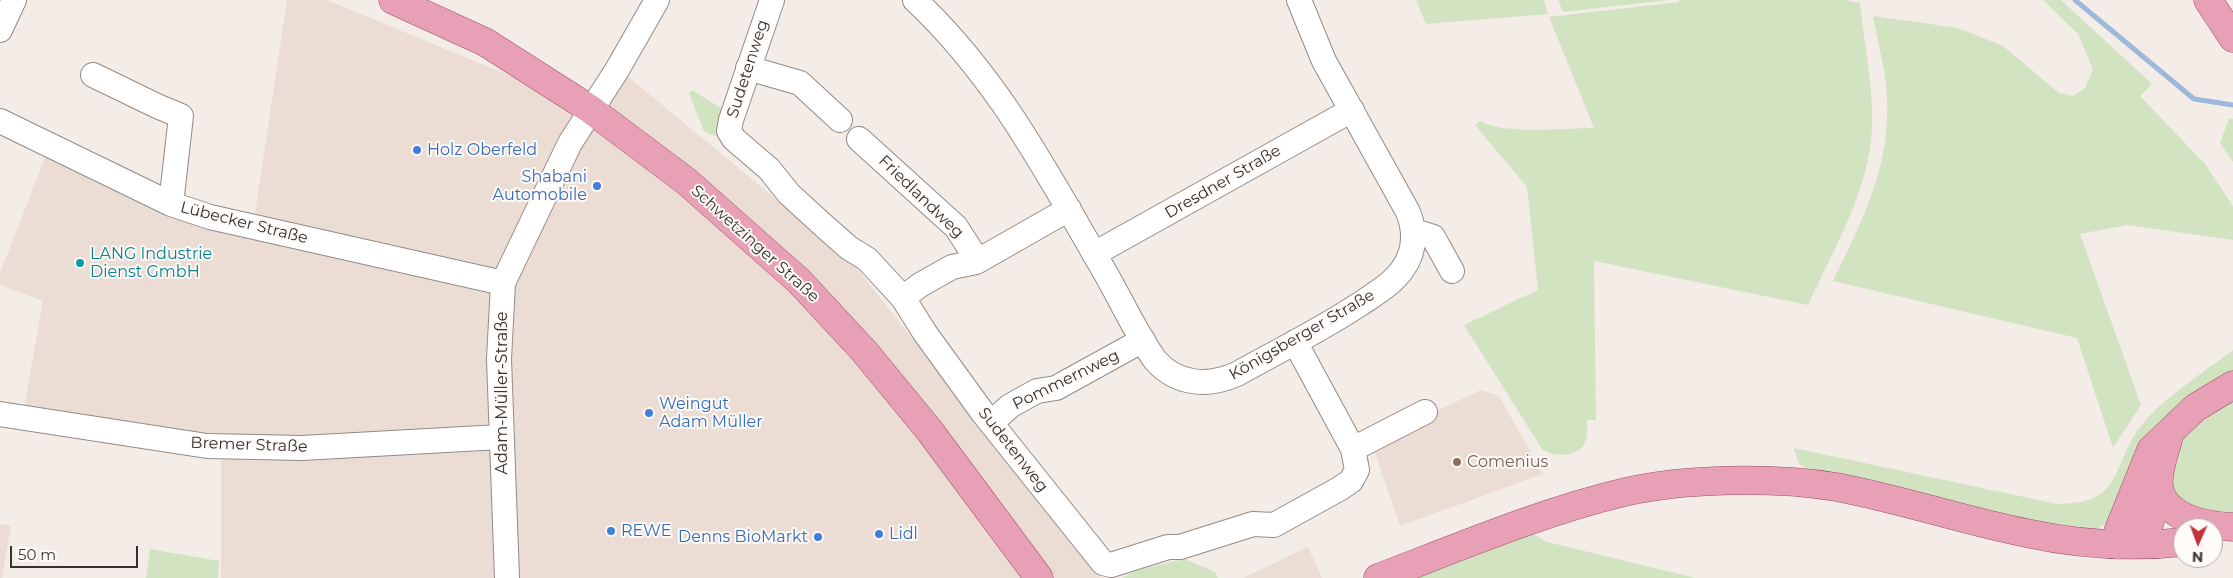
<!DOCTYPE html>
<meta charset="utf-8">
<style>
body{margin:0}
#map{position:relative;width:2233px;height:578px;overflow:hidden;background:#f3ece7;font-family:Montserrat,sans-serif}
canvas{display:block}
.north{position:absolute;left:2173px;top:518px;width:50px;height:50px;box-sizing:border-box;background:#fefaf7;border:1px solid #adaaa7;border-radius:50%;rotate:182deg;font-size:14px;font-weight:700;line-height:20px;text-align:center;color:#34312f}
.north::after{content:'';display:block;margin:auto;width:18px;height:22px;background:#c3333b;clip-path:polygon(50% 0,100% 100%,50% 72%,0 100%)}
.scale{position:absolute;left:10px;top:546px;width:128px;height:22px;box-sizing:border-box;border:2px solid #34312f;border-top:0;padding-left:6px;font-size:15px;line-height:18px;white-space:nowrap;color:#34312f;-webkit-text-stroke:4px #fefaf7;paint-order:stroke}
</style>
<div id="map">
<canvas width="2233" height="578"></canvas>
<div class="north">N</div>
<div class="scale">50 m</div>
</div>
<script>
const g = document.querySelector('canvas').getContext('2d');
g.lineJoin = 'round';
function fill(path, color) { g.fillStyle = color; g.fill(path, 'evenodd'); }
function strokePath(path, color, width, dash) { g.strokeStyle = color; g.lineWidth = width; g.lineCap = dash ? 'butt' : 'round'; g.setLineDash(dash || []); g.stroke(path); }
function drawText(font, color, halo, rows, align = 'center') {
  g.font = font + ' Montserrat,sans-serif'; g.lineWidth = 4; g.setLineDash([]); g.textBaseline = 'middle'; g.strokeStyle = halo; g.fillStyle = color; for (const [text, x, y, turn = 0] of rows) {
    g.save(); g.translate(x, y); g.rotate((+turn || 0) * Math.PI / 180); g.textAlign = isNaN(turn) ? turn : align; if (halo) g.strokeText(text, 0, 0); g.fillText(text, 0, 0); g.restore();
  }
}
const built = new Path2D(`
 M 287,0 L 327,0 L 590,109 L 620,70 L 851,261 L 1102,578 L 221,578 L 221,450 L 23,413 L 43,301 L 0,285 L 0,273 L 52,140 L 178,198 L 254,220 Z
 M 1481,390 L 1499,396 L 1543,474 L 1400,526 L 1373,447 L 1428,415 Z
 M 0,524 L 11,526 L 2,578 L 0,578 Z
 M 1308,547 L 1322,578 L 1243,578 Z`);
const green = new Path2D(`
 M 1416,0 L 1544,0 L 1548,14 L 1426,24 Z
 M 1558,0 L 1669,0 L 1563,12 Z
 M 1679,0 L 1846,0 L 1860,3 C 1864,43 1873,83 1872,124 C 1871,188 1834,248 1808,305 L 1594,261 L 1596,420 L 1587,420 C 1587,426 1588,434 1586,440 C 1581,458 1553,458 1542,449 L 1464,325 L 1538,290 L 1527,187 L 1475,125 L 1480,121 C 1504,135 1565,128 1594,128 L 1549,17 L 1679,2 Z
 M 2043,0 L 2061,0 L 2152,84 L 2140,96 L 2205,164 L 2233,206 L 2233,240 L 2127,225 L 2080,234 L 2141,405 L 2113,448 L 2077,338 L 1833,281 C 1865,215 1894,160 1886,84 C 1883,61 1877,38 1873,16 L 1958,28 L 2003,46 L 2059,93 L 2073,96 L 2085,88 L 2093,69 L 2078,34 Z
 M 692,90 L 724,110 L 715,136 L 704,131 L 689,94 Z
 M 2229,119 L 2233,119 L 2233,162 L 2220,143 Z
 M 2233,350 L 2233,372 L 2114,518 L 2097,529 L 2022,520 L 1819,476 L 1799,464 L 1794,448 L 2057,504 C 2074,503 2091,503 2104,491 C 2117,480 2125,449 2135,434 C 2157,401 2202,374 2233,350 Z
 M 2233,395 L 2233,515 L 2200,515 L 2170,489 L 2173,452 L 2193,423 Z
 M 1532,533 L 1547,542 L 1696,578 L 1418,578 Z
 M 150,549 L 219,561 L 218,578 L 146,578 Z
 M 1185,559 L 1215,572 L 1218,578 L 1122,578 L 1136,570 Z`);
const stream = new Path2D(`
 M 2075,0 L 2194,99 L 2233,105`);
const minor = new Path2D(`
 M 772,0 L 731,120 L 729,131 L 734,139 L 769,169 L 789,194 L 823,225 L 849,248 L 867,259 L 903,298 L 925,333 L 983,413 L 1103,563 L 1111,565 L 1168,547 L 1180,547 L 1253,524 L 1274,525 L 1339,489 L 1351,481 L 1357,470 L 1353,449 L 1295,342
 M 915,0 C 1000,80 1048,175 1106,274 C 1122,302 1136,333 1155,360 C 1177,385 1208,387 1237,374 C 1278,351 1321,330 1360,304 C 1375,294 1392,284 1402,270 C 1415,252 1416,232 1408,212 L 1324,61 L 1299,0
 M 0,30 L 14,0
 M 748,68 L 800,83 L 840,120
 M 93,75 L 157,106 L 181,116 L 171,204
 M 0,121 L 171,204 L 210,217 L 503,283
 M 859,139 L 956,227 L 978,261
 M 1414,231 L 1433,237 L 1452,271
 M 1094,254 L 1352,110
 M 903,298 L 920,285 L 952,267 L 976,262 L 1069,209
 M 0,414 L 207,446 L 302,448 L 500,437
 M 991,423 L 1010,406 L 1037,391 L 1056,388 L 1143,340
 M 1353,449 L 1425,412
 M 507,578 L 499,359 L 503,283 L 570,143 L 617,70 L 657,0`);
const major = new Path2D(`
 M 393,0 L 485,42 L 590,109 L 686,181 L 799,281 L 864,351 L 929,430 L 1039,578
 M 2208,0 L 2233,38
 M 2168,440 C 2164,454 2157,472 2159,487 C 2164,519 2208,526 2233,527
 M 2140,544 L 2147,532 L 2159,487
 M 2118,545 L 2118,532 L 2151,450 L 2195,408 L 2233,385
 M 1378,578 C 1459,547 1541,512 1625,492 C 1686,478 1775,477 1836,487 C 1900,499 1962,520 2026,533 C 2077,544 2131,548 2183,542`);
const markers = [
 [417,150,5,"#3f7fe0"],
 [597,186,5,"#3f7fe0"],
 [80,263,5,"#0f9aa8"],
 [649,413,5,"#3f7fe0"],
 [1457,462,5,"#8d6e63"],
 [611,531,5,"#3f7fe0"],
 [879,534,5,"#3f7fe0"],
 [818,537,5,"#3f7fe0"]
];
const streetNames = [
 ["Sudetenweg",748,69,-72],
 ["Dresdner Straße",1223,182,-30],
 ["Friedlandweg",921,197,44],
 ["Lübecker Straße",244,223,14],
 ["Schwetzinger Straße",755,244,42],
 ["Königsberger Straße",1302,335,-30],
 ["Pommernweg",1066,380,-26],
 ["Adam-Müller-Straße",502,393,-90],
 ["Bremer Straße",249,445,2],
 ["Sudetenweg",1013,450,52]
];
const shopNames = [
 ["Holz Oberfeld",427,150],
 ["Shabani",587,177,"right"],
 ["Automobile",587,195,"right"],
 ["Weingut",659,404],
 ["Adam Müller",659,422],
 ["REWE",621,531],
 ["Lidl",889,534],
 ["Denns BioMarkt",808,537,"right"]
];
const cultureNames = [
 ["LANG Industrie",90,254],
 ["Dienst GmbH",90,272]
];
const educationNames = [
 ["Comenius",1467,462]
];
fill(built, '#ecddd4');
fill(green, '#d2e3c1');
strokePath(stream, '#9eb8dc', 5);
strokePath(minor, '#928b87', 26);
strokePath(major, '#9e5066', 29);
strokePath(minor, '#fff', 24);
strokePath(major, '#e7a0b5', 28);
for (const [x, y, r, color] of markers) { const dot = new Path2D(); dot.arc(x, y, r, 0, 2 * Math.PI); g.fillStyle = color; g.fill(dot); strokePath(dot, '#fefaf7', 2); }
drawText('16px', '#34312f', '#fefaf7', streetNames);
drawText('16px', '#366cbe', '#fefaf7', shopNames, 'left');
drawText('16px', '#0d838f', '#fefaf7', cultureNames, 'left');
drawText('16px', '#785e54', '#fefaf7', educationNames, 'left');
</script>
